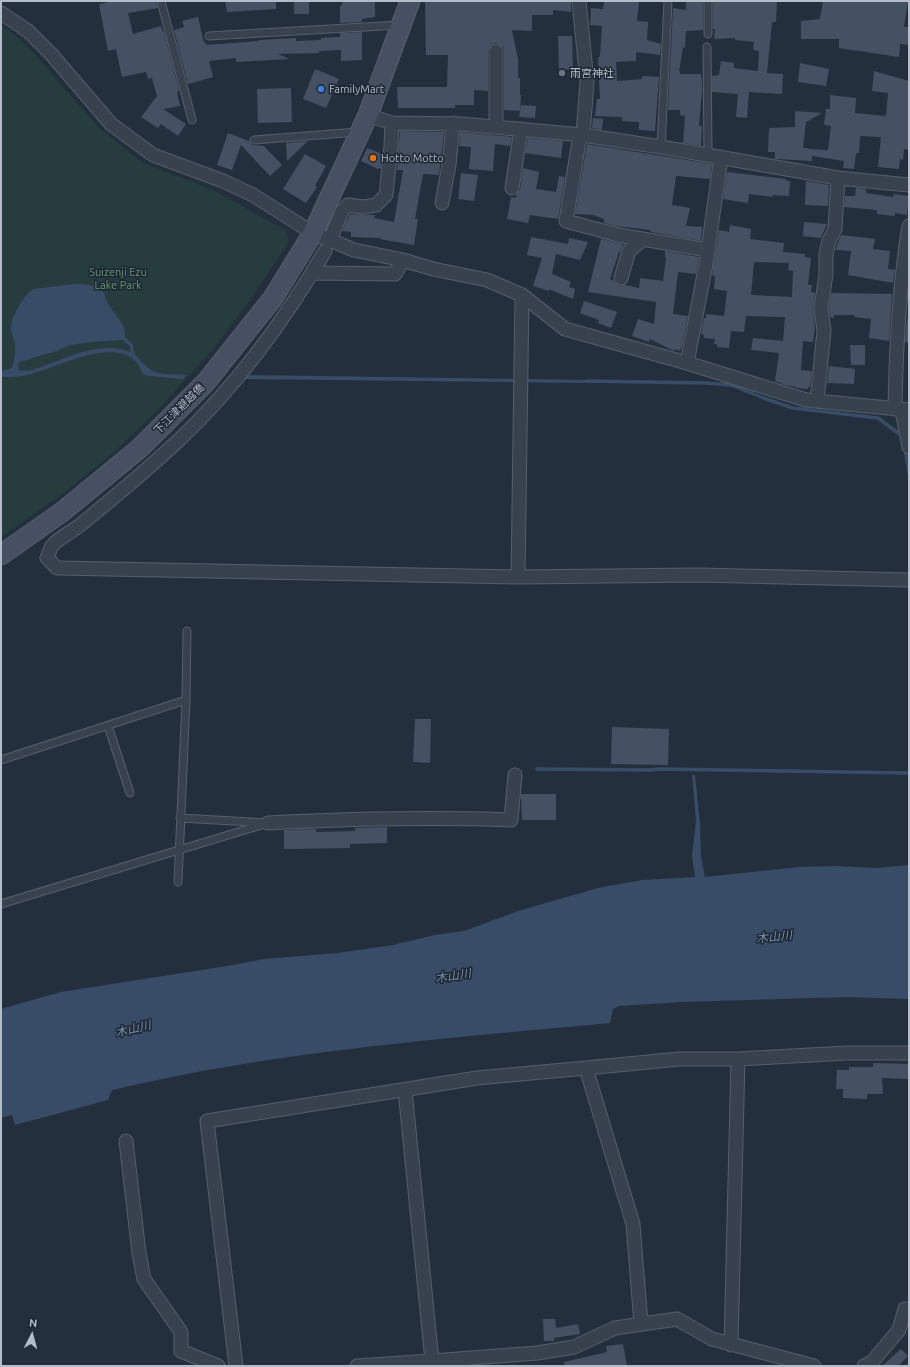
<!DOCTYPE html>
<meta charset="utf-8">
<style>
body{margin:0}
#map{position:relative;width:910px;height:1367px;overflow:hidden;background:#242f3e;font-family:Ubuntu,sans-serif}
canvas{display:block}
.frame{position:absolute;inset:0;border:2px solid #b4bcc9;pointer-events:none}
.north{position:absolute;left:12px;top:1315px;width:40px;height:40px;-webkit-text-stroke:3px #1d2633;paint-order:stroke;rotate:6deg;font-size:11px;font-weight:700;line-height:16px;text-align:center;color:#b4bcc9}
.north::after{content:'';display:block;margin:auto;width:14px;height:18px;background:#b4bcc9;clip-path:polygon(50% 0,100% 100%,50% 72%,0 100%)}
</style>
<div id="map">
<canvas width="910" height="1367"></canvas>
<div class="frame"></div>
<div class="north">N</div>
</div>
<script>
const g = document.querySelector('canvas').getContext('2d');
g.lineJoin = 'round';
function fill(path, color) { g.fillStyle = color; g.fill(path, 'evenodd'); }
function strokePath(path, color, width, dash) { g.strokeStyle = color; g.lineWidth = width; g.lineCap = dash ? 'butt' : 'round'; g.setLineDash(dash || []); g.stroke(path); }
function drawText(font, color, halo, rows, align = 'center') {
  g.font = font + ' Ubuntu,"Noto Sans JP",sans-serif'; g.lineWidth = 3; g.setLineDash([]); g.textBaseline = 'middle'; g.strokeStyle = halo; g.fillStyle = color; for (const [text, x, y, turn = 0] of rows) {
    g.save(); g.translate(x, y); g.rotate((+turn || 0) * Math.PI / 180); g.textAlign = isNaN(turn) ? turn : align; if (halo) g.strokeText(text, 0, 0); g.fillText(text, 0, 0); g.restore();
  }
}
const green = new Path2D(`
 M 1,26 L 14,34 L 34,53 L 98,127 L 142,162 L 215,191 L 285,230 L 289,242 L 254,294 L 217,345 L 157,411 L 113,453 L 64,493 L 1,537 Z`);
const water = new Path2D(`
 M 73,284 C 80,284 88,284 95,287 C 98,288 100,291 104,292 C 106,310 127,320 125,337 L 133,345 C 134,355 135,354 141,361 C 155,378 167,373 187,375 L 183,379 L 149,376 L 143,374 C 140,368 137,361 130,357 C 101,341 53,370 23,376 C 16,377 8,377 1,377 L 1,371 L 12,368 C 14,363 16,352 15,346 C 15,341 12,336 11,330 C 10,318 23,296 33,289 ZM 123,340 L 130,346 L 130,352 C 124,350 118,348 112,348 C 82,347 55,364 28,371 L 19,370 L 18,364 L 20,361 L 24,361 L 42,355 L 57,351 L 70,345 L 91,342 Z
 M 246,375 L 592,380 L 591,383 L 243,379 Z
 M 692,775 L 695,775 L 700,823 L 701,857 L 705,877 L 799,867 L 835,866 L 876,868 L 909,865 L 909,999 L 848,997 L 682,1002 L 619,1006 L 613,1009 L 610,1023 C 470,1036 330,1047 192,1073 C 165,1078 138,1084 112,1090 L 108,1100 L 15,1125 L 12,1115 L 1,1118 L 1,1009 L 61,992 L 227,966 L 264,959 L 338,953 L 393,945 L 435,935 L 464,931 L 518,911 L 598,888 L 642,880 L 695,877 L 692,855 L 696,821 Z`);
const stream = new Path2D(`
 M 587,381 L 706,383 L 731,385 L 766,399 L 793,408 L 878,418 L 902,436
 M 905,448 L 909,473
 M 537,769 L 650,770 L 659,769 L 909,773`);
const building = new Path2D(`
 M 113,1 L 156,1 L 158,8 L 128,13 L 133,34 L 161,26 L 163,32 L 164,32 L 178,86 L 179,91 L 177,92 L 180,106 L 163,109 L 186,124 L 178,136 L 161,124 L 158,128 L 141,117 L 157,96 L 152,78 L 148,79 L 146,72 L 122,77 L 116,49 L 108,51 L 99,4 Z
 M 225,1 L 276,1 L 276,9 L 227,12 Z
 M 294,1 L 309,1 L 309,14 L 294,14 Z
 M 342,1 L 375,1 L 375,17 L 362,19 L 362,22 L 340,23 L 340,6 L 342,6 Z
 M 425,1 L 571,1 L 571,12 L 553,10 L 553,15 L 532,15 L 532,31 L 512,30 L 518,59 L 518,78 L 520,78 L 520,95 L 521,95 L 520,111 L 504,110 L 504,51 L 503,47 L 496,43 L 492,44 L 488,51 L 488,91 L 474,90 L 474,105 L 455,105 L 455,108 L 398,108 L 397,87 L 447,87 L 448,55 L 426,55 Z
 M 604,1 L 639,1 L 637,21 L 648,22 L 647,40 L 661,44 L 660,55 L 636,52 L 636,61 L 616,62 L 617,81 L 642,79 L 642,76 L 659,77 L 655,131 L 639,130 L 639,122 L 622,121 L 622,117 L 595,116 L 597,99 L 600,99 L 598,57 L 600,57 L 602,26 L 590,25 L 591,8 L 603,9 Z
 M 686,1 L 703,1 L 703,30 L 686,31 L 685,48 L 683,47 L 679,71 L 680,71 L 680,74 L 701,74 L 701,78 L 702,78 L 702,91 L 699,126 L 702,126 L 701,146 L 683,143 L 685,116 L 680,115 L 680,110 L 668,110 L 673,8 L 686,10 Z
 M 713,1 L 777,1 L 776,22 L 772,22 L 767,73 L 783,74 L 782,94 L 749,92 L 747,118 L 736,117 L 738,94 L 712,92 L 712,76 L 719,75 L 721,61 L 734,63 L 734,68 L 758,71 L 759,51 L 753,50 L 754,42 L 735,40 L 735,38 L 714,39 L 715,29 L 713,29 Z
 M 823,1 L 908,1 L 904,27 L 909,27 L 909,45 L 900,44 L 899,57 L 839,48 L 839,39 L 801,39 L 801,21 L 820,19 Z
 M 198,17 L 204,43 L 206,43 L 206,45 L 259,41 L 259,40 L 296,38 L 296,41 L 321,40 L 321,38 L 340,37 L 340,33 L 362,32 L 362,60 L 341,61 L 341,50 L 319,51 L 319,53 L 278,54 L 289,59 L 236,62 L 236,58 L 209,61 L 213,77 L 188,84 L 174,30 L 184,27 L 182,21 Z
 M 558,36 L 572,36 L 573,69 L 570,70 L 559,69 Z
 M 800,63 L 829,69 L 826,86 L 798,82 Z
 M 315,69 L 339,79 L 326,108 L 303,99 Z
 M 874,71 L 909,81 L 909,150 L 904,149 L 903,160 L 900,159 L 899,169 L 878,167 L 881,137 L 860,136 L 859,153 L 856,153 L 854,169 L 843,168 L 844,161 L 812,156 L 812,161 L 777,159 L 775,159 L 775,152 L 768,152 L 769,128 L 795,127 L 795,111 L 822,113 L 806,122 L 803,148 L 808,148 L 808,149 L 828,150 L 831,126 L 824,125 L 826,109 L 830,109 L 830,95 L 856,98 L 855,113 L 886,116 L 888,93 L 872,91 Z
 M 291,88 L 292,122 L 258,123 L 257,89 Z
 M 521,105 L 536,106 L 535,118 L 519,117 Z
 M 593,118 L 603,119 L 602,130 L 592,128 Z
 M 400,131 L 444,132 L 439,175 L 423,174 L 415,219 L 418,219 L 414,245 L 380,239 L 380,238 L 351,237 L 351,232 L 342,231 L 350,214 L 375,215 L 374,218 L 394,222 L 403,170 L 397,170 Z
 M 460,132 L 512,137 L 510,146 L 495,144 L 493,171 L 469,169 L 471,147 L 459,146 Z
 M 228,133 L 249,141 L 252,145 L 264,146 L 282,165 L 270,176 L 241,145 L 232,170 L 217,165 Z
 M 528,138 L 563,141 L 561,158 L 525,153 Z
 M 308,141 L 287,161 L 286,143 Z
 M 587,144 L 712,164 L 710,179 L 676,176 L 672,205 L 690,208 L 686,226 L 702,227 L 701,241 L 651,232 L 650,230 L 615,226 L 604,223 L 604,219 L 593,215 L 575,214 Z
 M 367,148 L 382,154 L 381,168 L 378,169 L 361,161 Z
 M 305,154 L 326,166 L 315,186 L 317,187 L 306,203 L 283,189 Z
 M 523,168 L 539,172 L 536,189 L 556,192 L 559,176 L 565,177 L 558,219 L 530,215 L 528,223 L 507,219 L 511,197 L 516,198 L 516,195 L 520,190 Z
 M 727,172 L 786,179 L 787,181 L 790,181 L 789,196 L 773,195 L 773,197 L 749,194 L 748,203 L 723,199 Z
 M 461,173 L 478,175 L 474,201 L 458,199 Z
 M 806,181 L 829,185 L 828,206 L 805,205 Z
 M 856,188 L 866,189 L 866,193 L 893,197 L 894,194 L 909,196 L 907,215 L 895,213 L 894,216 L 877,214 L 877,210 L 844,207 L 845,196 L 855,196 Z
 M 804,222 L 827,224 L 821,238 L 803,236 Z
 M 730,225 L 751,229 L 750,239 L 784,243 L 783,252 L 805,254 L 805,257 L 811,258 L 808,285 L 812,285 L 811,292 L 815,293 L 813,309 L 815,326 L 813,342 L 803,341 L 801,370 L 812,371 L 810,387 L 808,387 L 808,389 L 796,388 L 796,387 L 785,385 L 775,381 L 779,353 L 751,350 L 753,338 L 783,341 L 785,317 L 746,316 L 744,332 L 731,331 L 729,348 L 717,347 L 717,344 L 714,344 L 715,339 L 704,338 L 704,335 L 701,334 L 704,318 L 706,318 L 706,314 L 724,316 L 727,291 L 714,289 L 715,276 L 712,275 L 719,230 L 729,232 ZM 754,262 L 789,263 L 788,270 L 793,271 L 792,297 L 751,295 Z
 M 841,235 L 875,239 L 873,249 L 890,251 L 888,269 L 895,270 L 893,283 L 848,275 L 851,251 L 835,250 Z
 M 531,237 L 568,244 L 569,238 L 588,242 L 580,260 L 556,254 L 552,274 L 571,282 L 569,287 L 575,289 L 573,299 L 549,289 L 549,291 L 533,286 L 542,258 L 527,255 Z
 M 601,239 L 623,244 L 620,252 L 619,252 L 610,279 L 613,280 L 614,282 L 619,286 L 625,285 L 639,288 L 640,278 L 663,281 L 666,258 L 665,256 L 665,251 L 699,257 L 696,274 L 678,272 L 673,314 L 688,316 L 682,346 L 680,351 L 676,349 L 675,351 L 672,350 L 650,339 L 649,342 L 632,336 L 638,319 L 654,324 L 656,302 L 588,292 Z
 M 831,293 L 892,294 L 889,341 L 869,338 L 871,319 L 854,317 L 855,315 L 834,315 L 834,318 L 830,317 L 829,308 Z
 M 584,301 L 617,312 L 611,328 L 598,323 L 599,320 L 580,313 Z
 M 907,319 L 909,319 L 909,342 L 905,342 Z
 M 850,345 L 865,345 L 865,365 L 851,365 Z
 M 829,366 L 855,369 L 854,384 L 827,383 Z
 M 415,719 L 431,719 L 430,763 L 413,762 Z
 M 612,727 L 669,729 L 668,765 L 611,764 Z
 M 521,794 L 556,794 L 556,820 L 522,820 Z
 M 387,827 L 387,843 L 350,844 L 350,848 L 284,849 L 284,830 L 316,829 L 316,832 L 355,831 L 355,828 Z
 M 873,1063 L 909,1064 L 909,1079 L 882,1078 L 883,1094 L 867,1094 L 867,1099 L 843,1098 L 843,1089 L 836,1089 L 837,1070 L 849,1070 L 849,1067 L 873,1067 Z
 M 543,1319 L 555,1319 L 556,1328 L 578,1324 L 580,1334 L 554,1338 L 554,1341 L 544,1341 Z
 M 623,1344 L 627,1366 L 564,1366 L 564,1362 L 607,1352 L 606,1346 Z
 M 901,1349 L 908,1356 L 898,1366 L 882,1366 Z`);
const lane = new Path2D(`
 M 161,1 L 192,120
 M 708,1 L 708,34
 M 209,36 L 399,25
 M 707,47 L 708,155
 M 254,140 L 358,132
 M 661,147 L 668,1
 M 108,726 L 130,793
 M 1,760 L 186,700 L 187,631
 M 178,882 L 186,700
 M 1,904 L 268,823 L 180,818`);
const street = new Path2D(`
 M 579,1 L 587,82 L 583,135
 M 1,13 L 28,31 L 51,54 L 111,124 L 153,155 L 223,181 L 253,195 L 313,233 L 354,250 L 403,260 L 433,269 L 487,280 L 522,295 L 565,329 L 687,363 L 806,400 L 909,410
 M 496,51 L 496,127
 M 368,115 L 392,123 L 461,124 L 583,135 L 661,147 L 838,178 L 909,185
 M 580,135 L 566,221 L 618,235 L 708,250
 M 512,188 L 521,129
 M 442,203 L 449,165 L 453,123
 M 332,235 L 342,211 L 348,205 L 363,207 L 376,205 L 386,195 L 391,146 L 392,123
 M 325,251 C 285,320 237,385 179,440 C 149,468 117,495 85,521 C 76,530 62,535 53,545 C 50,548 49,554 47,558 L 57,568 L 518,577 L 699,575 L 909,580
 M 313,273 L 395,274 L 403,260
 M 621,278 L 629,251 L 643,239
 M 687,363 L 706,264 L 721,157
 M 817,401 L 824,331 L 821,308 L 826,274 L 826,254 L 829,241 L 835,229 L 838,178
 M 895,409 C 896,348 899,286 909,226
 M 902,410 L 909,447
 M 518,577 L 522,295
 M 268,823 C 349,819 430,817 511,820 L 515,775
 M 586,1068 L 633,1224 L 641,1324
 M 405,1090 L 432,1361 L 537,1353 L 574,1347 L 615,1328 L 677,1319 L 712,1339 L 814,1366
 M 126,1141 L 139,1253 L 144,1279 L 181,1332 L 181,1351 L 218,1366
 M 731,1345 L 738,1059
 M 236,1366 L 207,1121 L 477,1078 L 586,1068 L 679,1059 L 738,1059 L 847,1053 L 909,1053
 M 357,1366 L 432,1361 L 433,1366
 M 864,1366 L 872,1362 L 899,1330 L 905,1309 L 909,1309`);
const secondary = new Path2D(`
 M 1,555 L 62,512 L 140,448 L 206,382 L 273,298 L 313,233 L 343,169 L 368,115 L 410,1`);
const markers = [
 [562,73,4,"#6b7280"],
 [321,89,4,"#3f7fe0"],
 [373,158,4,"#e8710a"]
];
const poiNames = [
 ["雨宮神社",570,73],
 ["FamilyMart",329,89],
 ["Hotto Motto",381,158]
];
const parkNames = [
 ["Suizenji Ezu",118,272],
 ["Lake Park",118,285]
];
const streetNames = [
 ["下江津避越僑",179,409,-45]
];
const waterNames = [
 ["木山川",774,937,-6],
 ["木山川",453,976,-8],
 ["木山川",133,1029,-13]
];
fill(green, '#263c3f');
fill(water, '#394c67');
strokePath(stream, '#394c67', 3.5);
fill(building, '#455162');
strokePath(lane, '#565f6c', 9);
strokePath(street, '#565f6c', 15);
strokePath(secondary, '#565f6c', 21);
strokePath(lane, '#38414e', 7);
strokePath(street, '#38414e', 13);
strokePath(secondary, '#465061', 19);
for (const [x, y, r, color] of markers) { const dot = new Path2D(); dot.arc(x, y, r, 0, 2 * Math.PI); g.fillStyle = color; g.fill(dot); strokePath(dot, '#1d2633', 1.5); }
drawText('11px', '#b4bcc9', '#1d2633', poiNames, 'left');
drawText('11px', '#6b9a76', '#1d2633', parkNames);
drawText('11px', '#b4bcc9', '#1d2633', streetNames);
drawText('italic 12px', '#7c92b1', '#1d2633', waterNames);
</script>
